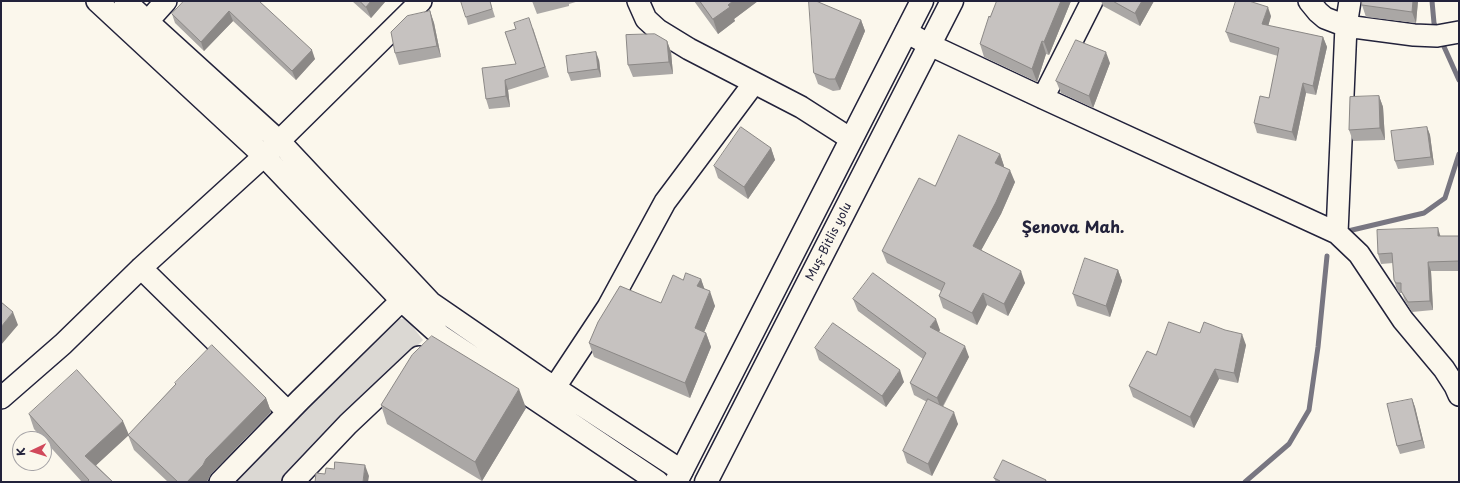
<!DOCTYPE html>
<meta charset="utf-8">
<style>
body{margin:0}
#map{position:relative;width:1460px;height:483px;overflow:hidden;background:#fbf7ec;font-family:"Playpen Sans",sans-serif}
canvas{display:block}
.frame{position:absolute;inset:0;border:2px solid #22223b;pointer-events:none}
.north{position:absolute;left:12px;top:431px;width:40px;height:40px;box-sizing:border-box;background:#fbf7ec;border:1px solid #a4a2a5;border-radius:50%;rotate:266deg;font-size:11px;font-weight:700;line-height:16px;text-align:center;color:#22223b}
.north::after{content:'';display:block;margin:auto;width:14px;height:18px;background:#d1495b;clip-path:polygon(50% 0,100% 100%,50% 72%,0 100%)}
</style>
<div id="map">
<canvas width="1460" height="483"></canvas>
<div class="frame"></div>
<div class="north">K</div>
</div>
<script>
const g = document.querySelector('canvas').getContext('2d');
g.lineJoin = 'round';
function fill(path, color) { g.fillStyle = color; g.fill(path, 'evenodd'); }
function strokePath(path, color, width, dash) { g.strokeStyle = color; g.lineWidth = width; g.lineCap = dash ? 'butt' : 'round'; g.setLineDash(dash || []); g.stroke(path); }
function drawText(font, color, halo, rows, align = 'center') {
  g.font = font + ' "Playpen Sans",sans-serif'; g.lineWidth = 4; g.setLineDash([]); g.textBaseline = 'middle'; g.strokeStyle = halo; g.fillStyle = color; for (const [text, x, y, turn = 0] of rows) {
    g.save(); g.translate(x, y); g.rotate((+turn || 0) * Math.PI / 180); g.textAlign = isNaN(turn) ? turn : align; if (halo) g.strokeText(text, 0, 0); g.fillText(text, 0, 0); g.restore();
  }
}
const green = new Path2D(`
 M 406,318 L 423,340 L 282,482 L 235,482 L 394,320 Z`);
const stream = new Path2D(`
 M 1432,1 L 1434,23 L 1437,31
 M 1441,40 L 1459,80
 M 1348,231 L 1424,213 L 1445,198 L 1459,154
 M 1245,482 L 1289,444 L 1309,410 L 1318,347 L 1327,256`);
const minor = new Path2D(`
 M 97,1 L 264,156 L 401,300 L 441,336 L 658,482
 M 125,1 L 279,141 L 431,303 L 540,378 L 682,471
 M 638,1 L 646,19 L 658,30 L 689,49 L 801,107 L 851,139
 M 1309,1 L 1318,12 L 1325,18 L 1346,26 L 1414,35 L 1437,36 L 1459,32
 M 1350,1 L 1346,26 L 1337,233 L 1359,254 L 1403,320 L 1444,369 L 1455,386 L 1459,395
 M 141,32 L 148,21 L 166,1
 M 906,32 L 930,45 L 1043,98 L 1337,233
 M 1043,98 L 1092,1
 M 141,268 L 288,412
 M 555,387 L 608,307 L 665,202 L 754,83
 M 1,398 L 63,344 L 141,268 L 264,156 L 421,1
 M 220,482 L 300,400 L 411,291
 M 293,482 L 348,424 L 419,357`);
const highway = new Path2D(`
 M 676,482 L 922,1
 M 706,482 L 952,1`);
const wall = new Path2D(`
 M 259,1 L 315,59 L 296,80 L 233,21 L 204,51 L 175,23 L 172,14 Z
 M 352,1 L 385,1 L 385,2 L 371,18 Z
 M 490,1 L 495,17 L 468,25 L 466,17 Z
 M 532,1 L 579,1 L 569,4 L 569,6 L 537,14 Z
 M 694,1 L 758,1 L 734,19 L 735,21 L 718,34 Z
 M 997,1 L 1071,1 L 1049,55 L 1046,54 L 1037,82 L 984,57 L 980,44 Z
 M 1101,1 L 1154,1 L 1140,26 L 1103,6 Z
 M 1418,1 L 1416,23 L 1366,17 L 1362,5 Z
 M 430,11 L 434,23 L 441,57 L 399,65 L 395,53 Z
 M 1271,16 L 1268,26 L 1323,37 L 1327,47 L 1316,95 L 1306,93 L 1296,141 L 1257,133 L 1254,123 L 1269,98 L 1278,56 L 1230,42 L 1226,32 Z
 M 861,20 L 865,31 L 840,90 L 833,91 L 818,84 L 814,73 Z
 M 533,28 L 549,77 L 508,90 L 510,107 L 489,109 L 486,99 L 516,64 Z
 M 667,41 L 671,52 L 673,74 L 633,77 L 628,65 Z
 M 599,60 L 601,77 L 571,81 L 568,73 Z
 M 1110,63 L 1093,108 L 1061,93 L 1056,81 Z
 M 1379,96 L 1383,107 L 1385,140 L 1353,141 L 1349,130 Z
 M 1427,127 L 1430,135 L 1434,165 L 1398,169 L 1395,161 Z
 M 771,148 L 775,160 L 748,199 L 718,178 L 714,166 Z
 M 1000,154 L 1004,166 L 1004,167 L 1015,182 L 1001,214 L 981,250 L 1025,283 L 1008,316 L 987,305 L 977,325 L 943,308 L 939,296 L 941,291 L 887,263 L 882,251 L 935,186 Z
 M 1441,236 L 1459,236 L 1459,271 L 1431,271 L 1433,310 L 1412,312 L 1405,301 L 1402,293 L 1399,293 L 1397,290 L 1394,280 L 1393,263 L 1381,264 L 1378,254 Z
 M 1118,270 L 1122,281 L 1110,317 L 1077,306 L 1073,294 Z
 M 701,279 L 704,289 L 715,306 L 704,332 L 706,333 L 711,347 L 690,398 L 594,357 L 589,343 L 661,303 L 683,280 Z
 M 853,299 L 940,330 L 939,332 L 969,357 L 943,407 L 958,424 L 932,476 L 907,463 L 903,451 L 927,402 L 914,395 L 910,383 L 923,359 L 858,311 Z
 M 1200,333 L 1246,345 L 1238,383 L 1219,379 L 1194,428 L 1133,397 L 1129,386 Z
 M 815,348 L 904,382 L 886,407 L 819,360 Z
 M 175,383 L 266,398 L 271,412 L 211,474 L 208,480 L 206,482 L 168,482 L 134,450 L 128,435 L 96,465 L 113,482 L 82,482 L 44,440 L 44,439 L 43,439 L 34,429 L 29,414 L 129,435 L 175,385 Z
 M 1412,399 L 1415,407 L 1425,448 L 1400,454 L 1397,446 Z
 M 381,405 L 526,408 L 482,481 L 387,424 Z
 M 994,478 L 1046,480 L 1047,482 L 996,482 Z`);
const shadedWall = new Path2D(`
 M 371,1 L 385,1 L 385,2 L 371,18 L 366,7 Z
 M 733,1 L 758,1 L 734,19 L 735,21 L 718,34 L 713,19 L 728,5 Z
 M 1061,1 L 1071,1 L 1049,55 L 1044,42 Z
 M 1142,1 L 1154,1 L 1140,26 L 1135,13 Z
 M 1413,1 L 1418,1 L 1416,23 L 1412,12 Z
 M 1268,7 L 1271,16 L 1266,34 L 1262,24 Z
 M 229,11 L 233,21 L 204,51 L 201,42 Z
 M 430,11 L 434,23 L 441,57 L 437,46 Z
 M 861,20 L 865,31 L 840,90 L 835,79 Z
 M 1323,37 L 1327,47 L 1316,95 L 1313,86 Z
 M 667,41 L 671,52 L 673,74 L 669,62 Z
 M 1042,41 L 1046,54 L 1037,82 L 1032,69 Z
 M 312,50 L 315,59 L 296,80 L 292,71 Z
 M 596,52 L 599,60 L 601,77 L 598,69 Z
 M 1106,52 L 1110,63 L 1093,108 L 1089,96 Z
 M 505,80 L 508,90 L 510,107 L 506,96 Z
 M 1303,83 L 1306,93 L 1296,141 L 1292,132 Z
 M 1379,96 L 1383,107 L 1385,140 L 1380,128 Z
 M 1427,127 L 1430,135 L 1434,165 L 1431,157 Z
 M 771,148 L 775,160 L 748,199 L 744,187 Z
 M 1000,154 L 1004,166 L 1000,175 L 995,163 Z
 M 1010,170 L 1015,182 L 1001,214 L 977,258 L 973,246 Z
 M 1438,228 L 1441,238 L 1438,236 Z
 M 1428,262 L 1431,271 L 1433,310 L 1430,301 Z
 M 1118,270 L 1122,281 L 1110,317 L 1106,306 Z
 M 1021,271 L 1025,283 L 1008,316 L 1004,304 Z
 M 701,279 L 706,293 L 697,286 Z
 M 710,291 L 715,306 L 700,342 L 695,328 Z
 M 983,293 L 987,305 L 977,325 L 972,313 Z
 M 13,312 L 18,325 L 1,345 L 1,327 Z
 M 936,319 L 940,330 L 934,338 L 930,327 Z
 M 706,333 L 711,347 L 690,398 L 685,383 Z
 M 1242,334 L 1246,345 L 1238,383 L 1234,373 Z
 M 965,346 L 969,357 L 941,409 L 937,398 Z
 M 1215,369 L 1219,379 L 1194,428 L 1190,417 Z
 M 900,370 L 904,382 L 886,407 L 882,396 Z
 M 519,389 L 526,408 L 482,481 L 475,462 Z
 M 266,398 L 271,412 L 211,474 L 208,480 L 206,482 L 187,482 L 206,459 Z
 M 1412,399 L 1415,407 L 1425,448 L 1422,440 Z
 M 954,412 L 958,424 L 932,476 L 928,464 Z
 M 123,421 L 129,435 L 91,470 L 85,456 Z
 M 365,465 L 369,476 L 368,482 L 363,482 Z`);
const building = new Path2D(`
 M 184,1 L 259,1 L 312,50 L 292,71 L 229,11 L 201,42 L 172,14 Z
 M 360,1 L 371,1 L 366,7 Z
 M 461,1 L 490,1 L 492,9 L 466,17 Z
 M 700,1 L 733,1 L 728,5 L 730,7 L 713,19 Z
 M 809,1 L 816,1 L 861,20 L 835,79 L 829,79 L 814,73 Z
 M 997,1 L 1061,1 L 1044,42 L 1042,41 L 1032,69 L 980,44 L 989,16 L 990,17 Z
 M 1113,1 L 1142,1 L 1135,13 Z
 M 1236,1 L 1249,1 L 1268,7 L 1262,24 L 1323,37 L 1313,86 L 1303,83 L 1292,132 L 1254,123 L 1260,96 L 1269,98 L 1279,48 L 1226,32 Z
 M 1362,1 L 1413,1 L 1412,12 L 1362,5 Z
 M 430,11 L 437,46 L 395,53 L 391,32 L 407,16 Z
 M 529,18 L 545,67 L 505,80 L 506,96 L 486,99 L 482,68 L 516,64 L 505,32 L 516,29 L 514,23 Z
 M 655,34 L 667,41 L 669,62 L 628,65 L 626,35 Z
 M 1076,40 L 1106,52 L 1089,96 L 1056,81 Z
 M 596,52 L 598,69 L 568,73 L 566,56 Z
 M 1379,96 L 1380,128 L 1349,130 L 1350,97 Z
 M 741,127 L 771,148 L 744,187 L 714,166 Z
 M 1427,127 L 1431,157 L 1395,161 L 1391,131 Z
 M 959,135 L 1000,154 L 995,163 L 1010,170 L 996,202 L 973,246 L 1021,271 L 1004,304 L 983,293 L 972,313 L 939,296 L 945,283 L 882,251 L 919,178 L 935,186 Z
 M 1438,228 L 1438,236 L 1459,236 L 1459,261 L 1428,262 L 1430,301 L 1408,302 L 1401,291 L 1401,283 L 1396,283 L 1394,280 L 1392,253 L 1378,254 L 1377,230 Z
 M 1085,258 L 1118,270 L 1106,306 L 1073,294 Z
 M 686,273 L 701,279 L 697,286 L 710,291 L 695,328 L 706,333 L 685,383 L 589,343 L 598,322 L 620,286 L 661,303 L 673,275 L 683,280 Z
 M 873,273 L 936,319 L 930,327 L 965,346 L 937,398 L 910,383 L 926,353 L 853,299 Z
 M 1,302 L 13,312 L 1,327 Z
 M 1169,322 L 1200,333 L 1204,322 L 1225,330 L 1242,334 L 1234,373 L 1215,369 L 1190,417 L 1129,386 L 1147,351 L 1156,355 Z
 M 833,323 L 900,370 L 882,396 L 815,348 Z
 M 432,336 L 519,389 L 475,462 L 381,405 L 412,355 Z
 M 212,345 L 266,398 L 206,459 L 203,465 L 187,482 L 178,482 L 128,435 L 176,384 L 175,383 Z
 M 77,370 L 123,421 L 85,456 L 113,482 L 87,482 L 89,480 L 29,414 Z
 M 928,399 L 954,412 L 928,464 L 903,451 Z
 M 1412,399 L 1422,440 L 1397,446 L 1387,404 Z
 M 1003,460 L 1046,480 L 1045,482 L 999,482 L 1000,481 L 994,478 Z
 M 335,462 L 365,465 L 363,482 L 315,482 L 316,473 L 325,474 L 326,468 L 334,469 Z`);
const streetNames = [
 ["Muş-Bitlis yolu",829,242,-63]
];
const districtNames = [
 ["Şenova Mah.",1073,229]
];
fill(green, '#dbd8d3');
strokePath(stream, '#787681', 5);
strokePath(minor, '#22223b', 24);
strokePath(highway, '#22223b', 25);
strokePath(minor, '#fbf7ec', 21);
strokePath(highway, '#fbf7ec', 22);
fill(wall, '#aaa7a5');
fill(shadedWall, '#8b8886');
fill(building, '#c6c2c0');
strokePath(building, '#8b8886', 1);
drawText('12px', '#22223b', '#fbf7ec', streetNames);
drawText('bold 16px', '#22223b', '#fbf7ec', districtNames);
</script>
